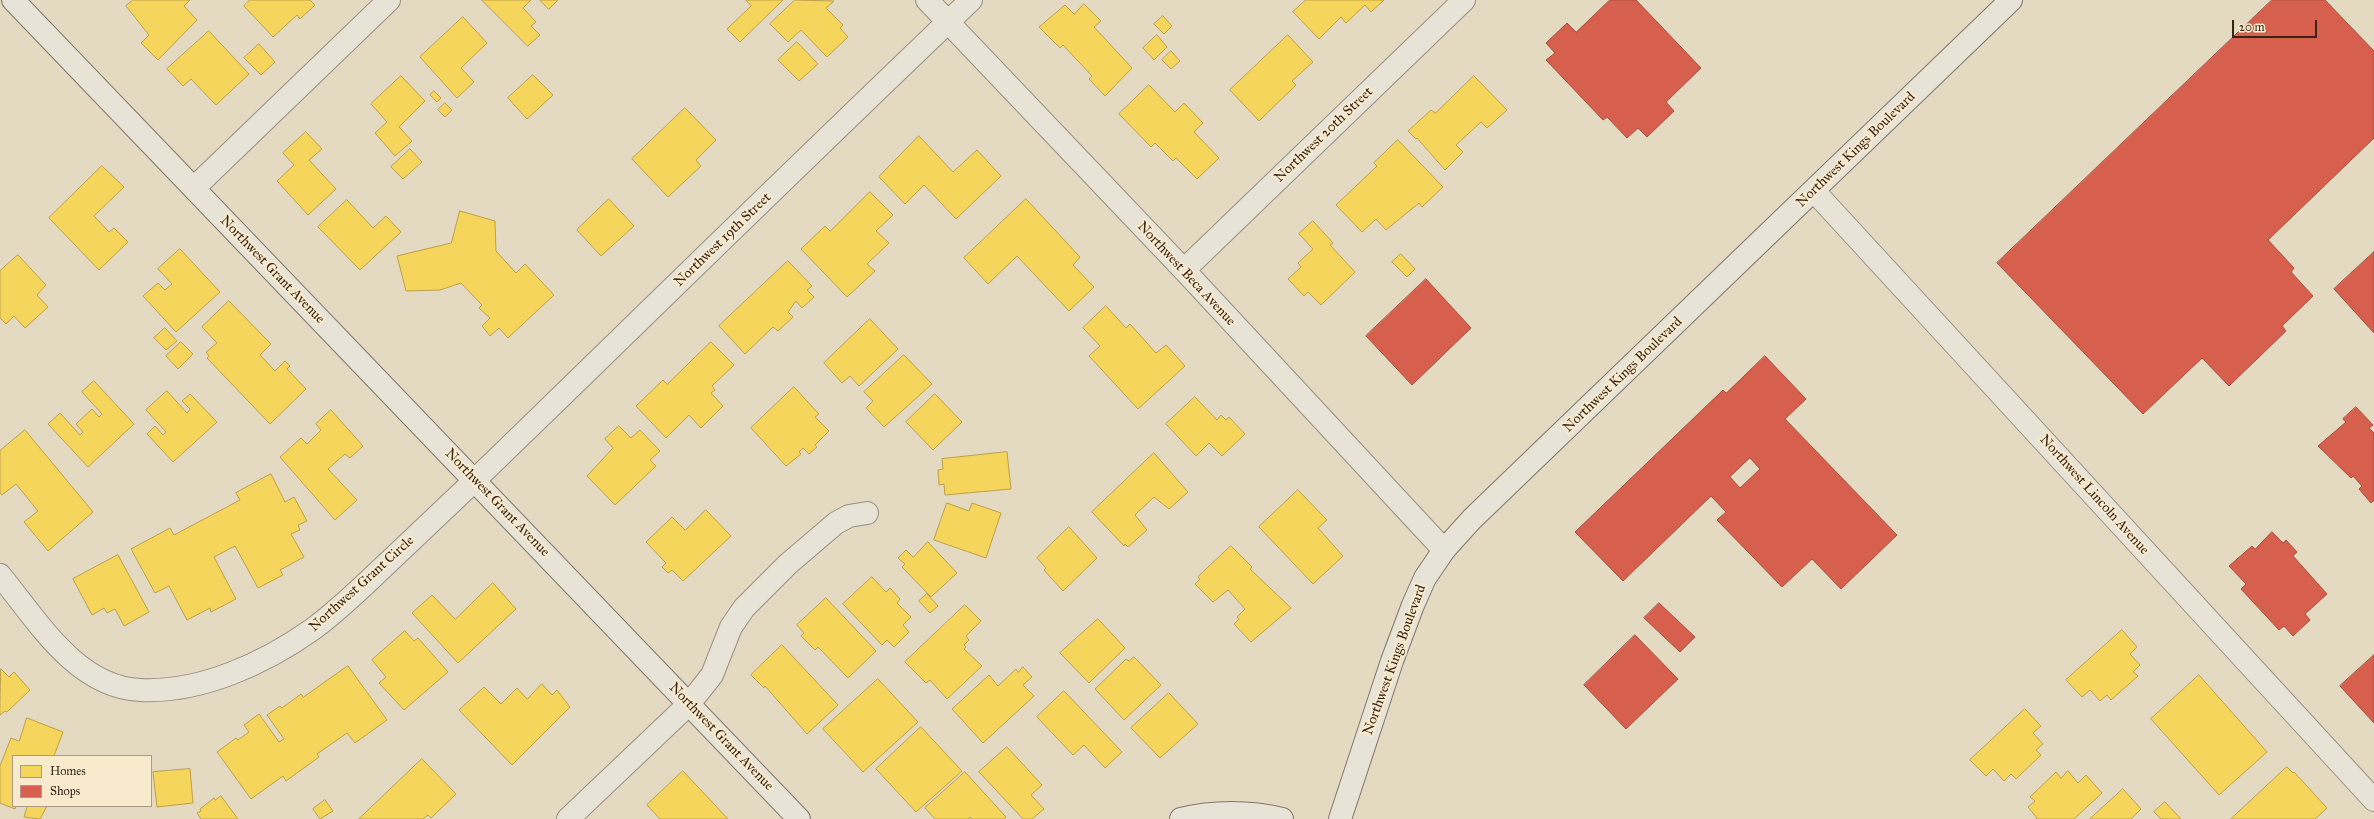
<!DOCTYPE html>
<style>
body{margin:0}
#map{position:relative;width:2374px;height:819px;overflow:hidden;background:#e4d9c1;font-family:"IM FELL Great Primer",serif}
canvas{display:block}
.legend{position:absolute;left:12px;top:755px;width:140px;height:52px;box-sizing:border-box;background:#f7eacd;border:1px solid #ab9a85;margin:0;padding:5px 7px;list-style:none;font-size:12px;color:#392318}
.legend li{display:flex;align-items:center;gap:8px;height:20px}
.legend b{width:20px;border:1px solid #ab9a85}
.scale{position:absolute;left:2232px;top:20px;width:85px;height:18px;box-sizing:border-box;border:2px solid #392318;border-top:0;padding-left:5px;font-size:12px;line-height:14px;white-space:nowrap;color:#392318;-webkit-text-stroke:3px #f7eacd;paint-order:stroke}
</style>
<div id="map">
<canvas width="2374" height="819"></canvas>
<ul class="legend">
<li><b style="height:11px;background:#f6d55c"></b>Homes</li>
<li><b style="height:11px;background:#d6604d"></b>Shops</li>
</ul>
<div class="scale">20 m</div>
</div>
<script>
const g = document.querySelector('canvas').getContext('2d');
g.lineJoin = 'round';
function fill(path, color) { g.fillStyle = color; g.fill(path, 'evenodd'); }
function strokePath(path, color, width, dash) { g.strokeStyle = color; g.lineWidth = width; g.lineCap = dash ? 'butt' : 'round'; g.setLineDash(dash || []); g.stroke(path); }
function drawText(font, color, halo, rows, align = 'center') {
  g.font = font + ' "IM FELL Great Primer",serif'; g.lineWidth = 4; g.setLineDash([]); g.textBaseline = 'middle'; g.strokeStyle = halo; g.fillStyle = color; for (const [text, x, y, turn = 0] of rows) {
    g.save(); g.translate(x, y); g.rotate((+turn || 0) * Math.PI / 180); g.textAlign = isNaN(turn) ? turn : align; if (halo) g.strokeText(text, 0, 0); g.fillText(text, 0, 0); g.restore();
  }
}
const homes = new Path2D(`
 M 133,0 L 190,0 L 184,6 L 197,20 L 158,60 L 141,43 L 149,35 L 126,6 Z
 M 250,0 L 310,0 L 315,5 L 300,19 L 297,15 L 273,37 L 244,6 Z
 M 482,0 L 531,0 L 523,8 L 536,22 L 531,26 L 540,35 L 528,46 Z
 M 540,0 L 558,0 L 549,9 Z
 M 746,0 L 783,0 L 740,42 L 727,29 L 751,6 Z
 M 795,0 L 834,1 L 826,8 L 843,25 L 840,28 L 848,37 L 827,57 L 801,30 L 788,42 L 770,24 Z
 M 1306,0 L 1384,0 L 1371,12 L 1365,5 L 1346,23 L 1341,17 L 1319,39 L 1293,12 Z
 M 1084,4 L 1101,21 L 1094,27 L 1132,68 L 1105,96 L 1089,79 L 1092,76 L 1063,45 L 1060,48 L 1039,27 L 1065,5 L 1074,14 Z
 M 1163,16 L 1172,26 L 1164,34 L 1154,24 Z
 M 463,17 L 487,43 L 461,68 L 474,82 L 457,98 L 420,57 Z
 M 209,31 L 249,74 L 216,105 L 191,79 L 183,86 L 167,69 Z
 M 1157,35 L 1167,47 L 1154,60 L 1143,48 Z
 M 1288,35 L 1313,62 L 1292,81 L 1296,85 L 1259,121 L 1230,90 Z
 M 797,42 L 818,64 L 799,81 L 778,60 Z
 M 259,44 L 275,62 L 261,75 L 244,58 Z
 M 1171,51 L 1180,61 L 1171,69 L 1162,60 Z
 M 533,75 L 553,95 L 527,119 L 508,98 Z
 M 401,76 L 425,101 L 399,127 L 412,141 L 395,156 L 375,133 L 387,122 L 371,104 Z
 M 1474,76 L 1507,110 L 1487,128 L 1481,122 L 1456,145 L 1463,152 L 1445,170 L 1417,138 L 1416,139 L 1408,131 L 1431,110 L 1435,113 Z
 M 1149,85 L 1175,112 L 1184,103 L 1203,123 L 1194,132 L 1219,158 L 1197,179 L 1176,158 L 1173,161 L 1155,143 L 1151,147 L 1119,114 Z
 M 434,91 L 441,98 L 437,102 L 430,95 Z
 M 445,103 L 452,110 L 445,117 L 438,110 Z
 M 685,108 L 716,140 L 696,160 L 701,166 L 668,197 L 632,159 Z
 M 306,132 L 322,149 L 309,160 L 336,189 L 308,215 L 277,181 L 294,165 L 283,153 Z
 M 919,136 L 953,172 L 977,150 L 1001,176 L 956,219 L 924,185 L 905,204 L 879,177 Z
 M 1398,140 L 1443,187 L 1422,207 L 1419,203 L 1386,230 L 1376,219 L 1362,232 L 1336,205 L 1377,166 L 1374,163 Z
 M 410,149 L 422,162 L 403,179 L 391,167 Z
 M 102,166 L 124,187 L 94,216 L 109,232 L 114,228 L 128,242 L 99,270 L 49,218 Z
 M 870,192 L 893,215 L 876,231 L 889,243 L 867,264 L 875,271 L 847,297 L 801,249 L 825,226 L 830,231 Z
 M 609,199 L 634,226 L 601,256 L 577,230 Z
 M 1026,199 L 1080,257 L 1073,265 L 1094,287 L 1069,311 L 1017,256 L 988,284 L 964,258 Z
 M 347,200 L 373,228 L 386,216 L 401,232 L 360,270 L 318,227 Z
 M 460,211 L 495,221 L 496,251 L 516,273 L 525,264 L 554,295 L 508,338 L 499,328 L 490,336 L 482,326 L 490,318 L 479,308 L 482,305 L 461,283 L 440,290 L 406,291 L 397,256 L 451,243 Z
 M 1313,221 L 1333,243 L 1330,245 L 1355,272 L 1321,305 L 1308,292 L 1304,296 L 1288,279 L 1301,267 L 1298,263 L 1313,249 L 1299,234 Z
 M 180,249 L 220,292 L 176,332 L 143,296 L 158,283 L 165,290 L 172,284 L 158,269 Z
 M 1401,254 L 1415,269 L 1407,277 L 1392,262 Z
 M 18,255 L 46,285 L 37,295 L 48,307 L 25,328 L 14,316 L 6,324 L 0,318 L 0,271 Z
 M 788,261 L 812,286 L 807,290 L 814,297 L 802,308 L 796,301 L 788,312 L 793,317 L 778,331 L 773,327 L 745,354 L 719,326 Z
 M 229,301 L 271,344 L 260,355 L 275,371 L 285,361 L 290,366 L 287,369 L 306,389 L 270,424 L 207,358 L 209,356 L 206,352 L 217,343 L 202,327 Z
 M 1106,306 L 1126,328 L 1130,324 L 1156,353 L 1166,345 L 1185,366 L 1138,409 L 1089,356 L 1100,346 L 1083,328 Z
 M 870,319 L 898,349 L 859,386 L 850,376 L 842,383 L 824,363 Z
 M 165,328 L 177,341 L 166,350 L 154,338 Z
 M 181,342 L 193,354 L 178,369 L 166,356 Z
 M 711,342 L 734,365 L 712,386 L 715,390 L 711,393 L 723,406 L 701,428 L 689,415 L 666,438 L 636,406 L 663,380 L 667,384 Z
 M 904,355 L 932,384 L 884,427 L 866,408 L 873,401 L 864,392 Z
 M 94,381 L 134,424 L 88,467 L 48,424 L 60,413 L 80,435 L 83,432 L 76,424 L 92,409 L 99,417 L 102,414 L 82,392 Z
 M 794,387 L 819,414 L 815,417 L 829,431 L 815,445 L 817,447 L 809,454 L 803,448 L 799,452 L 801,454 L 786,466 L 751,428 Z
 M 167,391 L 187,413 L 190,409 L 182,401 L 190,394 L 217,422 L 173,462 L 147,434 L 155,426 L 163,435 L 166,432 L 146,410 Z
 M 935,394 L 962,422 L 933,450 L 906,422 Z
 M 1195,397 L 1217,420 L 1221,415 L 1226,420 L 1229,417 L 1245,434 L 1222,456 L 1209,443 L 1196,456 L 1166,424 Z
 M 331,410 L 363,446 L 350,458 L 345,454 L 328,469 L 357,500 L 335,520 L 280,457 L 301,438 L 307,444 L 321,430 L 316,424 Z
 M 619,426 L 631,438 L 640,430 L 660,451 L 650,460 L 656,466 L 615,505 L 587,476 L 613,448 L 605,439 Z
 M 25,430 L 93,512 L 48,551 L 24,522 L 38,511 L 16,484 L 2,495 L 0,493 L 0,451 Z
 M 1007,452 L 1011,489 L 945,495 L 944,484 L 939,485 L 938,470 L 943,469 L 942,459 Z
 M 1154,453 L 1188,492 L 1169,509 L 1154,497 L 1135,515 L 1147,530 L 1128,547 L 1125,544 L 1124,546 L 1092,512 Z
 M 271,474 L 285,502 L 294,497 L 307,521 L 298,525 L 300,530 L 291,534 L 304,557 L 280,570 L 283,575 L 258,588 L 235,546 L 214,557 L 236,599 L 211,612 L 210,608 L 187,620 L 169,586 L 155,593 L 131,549 L 170,528 L 174,535 L 240,500 L 236,493 Z
 M 1298,490 L 1327,520 L 1318,528 L 1343,556 L 1313,584 L 1259,527 Z
 M 947,503 L 969,511 L 972,503 L 1001,513 L 986,558 L 934,540 Z
 M 706,510 L 731,536 L 683,581 L 672,570 L 668,573 L 662,567 L 666,563 L 646,542 L 672,517 L 685,530 Z
 M 1069,527 L 1097,558 L 1063,591 L 1044,570 L 1046,568 L 1037,558 Z
 M 928,542 L 957,573 L 931,597 L 902,567 L 905,564 L 898,558 L 906,550 L 913,557 Z
 M 1231,546 L 1252,567 L 1250,569 L 1291,608 L 1251,642 L 1234,624 L 1239,619 L 1237,617 L 1245,609 L 1228,590 L 1213,602 L 1195,584 L 1200,579 L 1198,577 Z
 M 118,555 L 149,612 L 124,626 L 115,609 L 107,613 L 104,608 L 92,615 L 73,579 Z
 M 872,577 L 886,592 L 890,588 L 900,599 L 897,603 L 911,617 L 903,625 L 909,632 L 894,647 L 887,640 L 882,645 L 843,604 Z
 M 493,583 L 516,609 L 458,663 L 412,613 L 432,595 L 455,619 Z
 M 927,594 L 938,606 L 930,613 L 919,601 Z
 M 826,598 L 876,651 L 848,678 L 818,647 L 815,650 L 801,636 L 804,633 L 797,625 Z
 M 965,605 L 981,621 L 966,636 L 969,640 L 964,645 L 966,647 L 964,649 L 982,666 L 947,699 L 930,680 L 926,683 L 905,662 Z
 M 1098,619 L 1125,648 L 1089,683 L 1060,653 Z
 M 2122,630 L 2137,647 L 2130,654 L 2140,665 L 2133,672 L 2138,676 L 2111,700 L 2107,695 L 2100,701 L 2090,690 L 2082,697 L 2066,680 Z
 M 405,631 L 414,641 L 418,638 L 448,672 L 404,710 L 379,683 L 386,677 L 372,660 Z
 M 782,645 L 838,705 L 807,734 L 765,686 L 764,688 L 751,675 Z
 M 1134,657 L 1161,685 L 1124,720 L 1095,689 L 1126,659 L 1129,661 Z
 M 348,666 L 387,720 L 355,743 L 347,733 L 317,754 L 319,757 L 286,781 L 283,776 L 251,799 L 217,752 L 236,738 L 238,740 L 249,732 L 244,725 L 259,714 L 279,742 L 284,739 L 267,715 L 280,706 L 282,708 L 301,694 L 303,697 Z
 M 1023,667 L 1032,677 L 1023,685 L 1034,696 L 983,743 L 952,709 L 989,675 L 998,686 L 1016,669 L 1018,672 Z
 M 1,669 L 9,677 L 14,672 L 30,690 L 7,712 L 5,711 L 0,715 Z
 M 2199,675 L 2267,752 L 2219,795 L 2151,719 Z
 M 878,679 L 918,722 L 863,772 L 823,729 Z
 M 542,684 L 552,695 L 557,690 L 570,707 L 512,765 L 459,710 L 484,687 L 501,704 L 517,688 L 527,699 Z
 M 1064,691 L 1122,752 L 1105,768 L 1084,745 L 1073,755 L 1037,717 Z
 M 1169,693 L 1198,724 L 1160,758 L 1131,728 Z
 M 2025,709 L 2041,726 L 2033,733 L 2043,744 L 2036,750 L 2041,755 L 2016,779 L 2011,774 L 2004,781 L 1993,769 L 1986,776 L 1970,760 Z
 M 27,718 L 63,732 L 54,756 L 13,756 L 13,806 L 16,806 L 15,809 L 0,803 L 0,766 L 11,738 L 19,741 Z
 M 921,727 L 962,771 L 916,812 L 876,769 Z
 M 1007,747 L 1042,785 L 1031,795 L 1044,809 L 1032,819 L 1023,819 L 979,772 Z
 M 422,759 L 456,794 L 431,818 L 428,815 L 423,819 L 359,819 Z
 M 2287,767 L 2293,773 L 2294,772 L 2327,808 L 2315,819 L 2231,819 Z
 M 190,769 L 193,803 L 157,807 L 153,772 Z
 M 683,771 L 728,819 L 660,819 L 647,805 Z
 M 2068,771 L 2078,783 L 2086,775 L 2102,793 L 2074,819 L 2036,819 L 2037,818 L 2028,807 L 2035,801 L 2030,797 L 2056,772 L 2061,778 Z
 M 965,772 L 1006,817 L 1004,819 L 972,819 L 970,817 L 968,819 L 935,819 L 925,808 Z
 M 2123,789 L 2141,809 L 2131,819 L 2090,819 Z
 M 221,796 L 238,819 L 201,819 L 197,813 L 201,811 L 200,809 L 214,798 L 215,800 Z
 M 325,800 L 333,811 L 320,819 L 313,809 Z
 M 2165,802 L 2181,819 L 2161,819 L 2154,812 Z
 M 24,806 L 47,806 L 40,819 L 24,817 L 27,807 Z`);
const shops = new Path2D(`
 M 1610,0 L 1636,0 L 1701,68 L 1666,102 L 1674,111 L 1647,137 L 1638,128 L 1627,138 L 1607,117 L 1603,120 L 1546,60 L 1555,53 L 1546,43 L 1567,23 L 1576,32 Z
 M 2272,0 L 2325,0 L 2374,51 L 2374,138 L 2268,240 L 2294,268 L 2291,272 L 2313,296 L 2282,326 L 2286,331 L 2229,386 L 2202,358 L 2143,414 L 1997,263 Z
 M 2374,252 L 2374,333 L 2334,289 Z
 M 1426,279 L 1471,328 L 1412,385 L 1366,336 Z
 M 1765,356 L 1806,399 L 1785,419 L 1897,535 L 1841,589 L 1812,559 L 1782,587 L 1717,520 L 1726,512 L 1711,496 L 1623,581 L 1575,532 L 1723,390 L 1726,393 ZM 1750,458 L 1760,469 L 1740,488 L 1730,477 Z
 M 2356,407 L 2373,425 L 2369,428 L 2374,433 L 2374,500 L 2371,503 L 2359,489 L 2362,486 L 2353,476 L 2351,478 L 2318,446 L 2346,422 L 2343,419 Z
 M 2272,532 L 2283,543 L 2286,540 L 2297,552 L 2293,556 L 2327,594 L 2305,614 L 2310,620 L 2293,636 L 2284,626 L 2279,630 L 2241,589 L 2246,584 L 2229,566 L 2252,546 L 2255,549 Z
 M 1659,603 L 1695,637 L 1680,652 L 1644,618 Z
 M 1635,635 L 1678,679 L 1626,729 L 1584,685 Z
 M 2374,655 L 2374,723 L 2340,686 Z`);
const minor = new Path2D(`
 M 927,0 L 1184,270 L 1444,550
 M 194,188 L 389,0
 M 1814,191 L 2374,800
 M 1184,270 L 1464,0
 M 0,575 C 37,620 76,687 140,690 C 201,693 265,663 313,629 C 343,607 369,580 395,556 C 444,510 492,464 540,417 C 683,278 826,138 971,0
 M 568,819 L 689,704 L 712,675 L 731,627 L 744,608 L 788,564 L 836,523 L 849,516 L 867,513`);
const secondary = new Path2D(`
 M 13,0 L 799,819
 M 1181,819 C 1213,811 1250,811 1282,819
 M 1340,819 L 1392,661 L 1413,605 L 1425,578 L 1444,550 L 1472,519 L 2011,0`);
const streetNames = [
 ["Northwest 20th Street",1324,135,-44],
 ["Northwest Kings Boulevard",1856,150,-44],
 ["Northwest 19th Street",723,240,-44],
 ["Northwest Grant Avenue",272,270,46],
 ["Northwest Beca Avenue",1186,274,47],
 ["Northwest Kings Boulevard",1623,375,-44],
 ["Northwest Lincoln Avenue",2094,495,48],
 ["Northwest Grant Avenue",497,503,46],
 ["Northwest Grant Circle",362,584,-42],
 ["Northwest Kings Boulevard",1395,660,-70],
 ["Northwest Grant Avenue",721,737,46]
];
fill(homes, '#f6d55c');
strokePath(homes, '#bda048', 1);
fill(shops, '#d6604d');
strokePath(shops, '#a74e3d', 1);
strokePath(minor, '#988f81', 24);
strokePath(secondary, '#80776a', 24);
strokePath(minor, '#e8e3d7', 22);
strokePath(secondary, '#e8e3d7', 22);
drawText('14px', '#392318', '#f7eacd', streetNames);
</script>
